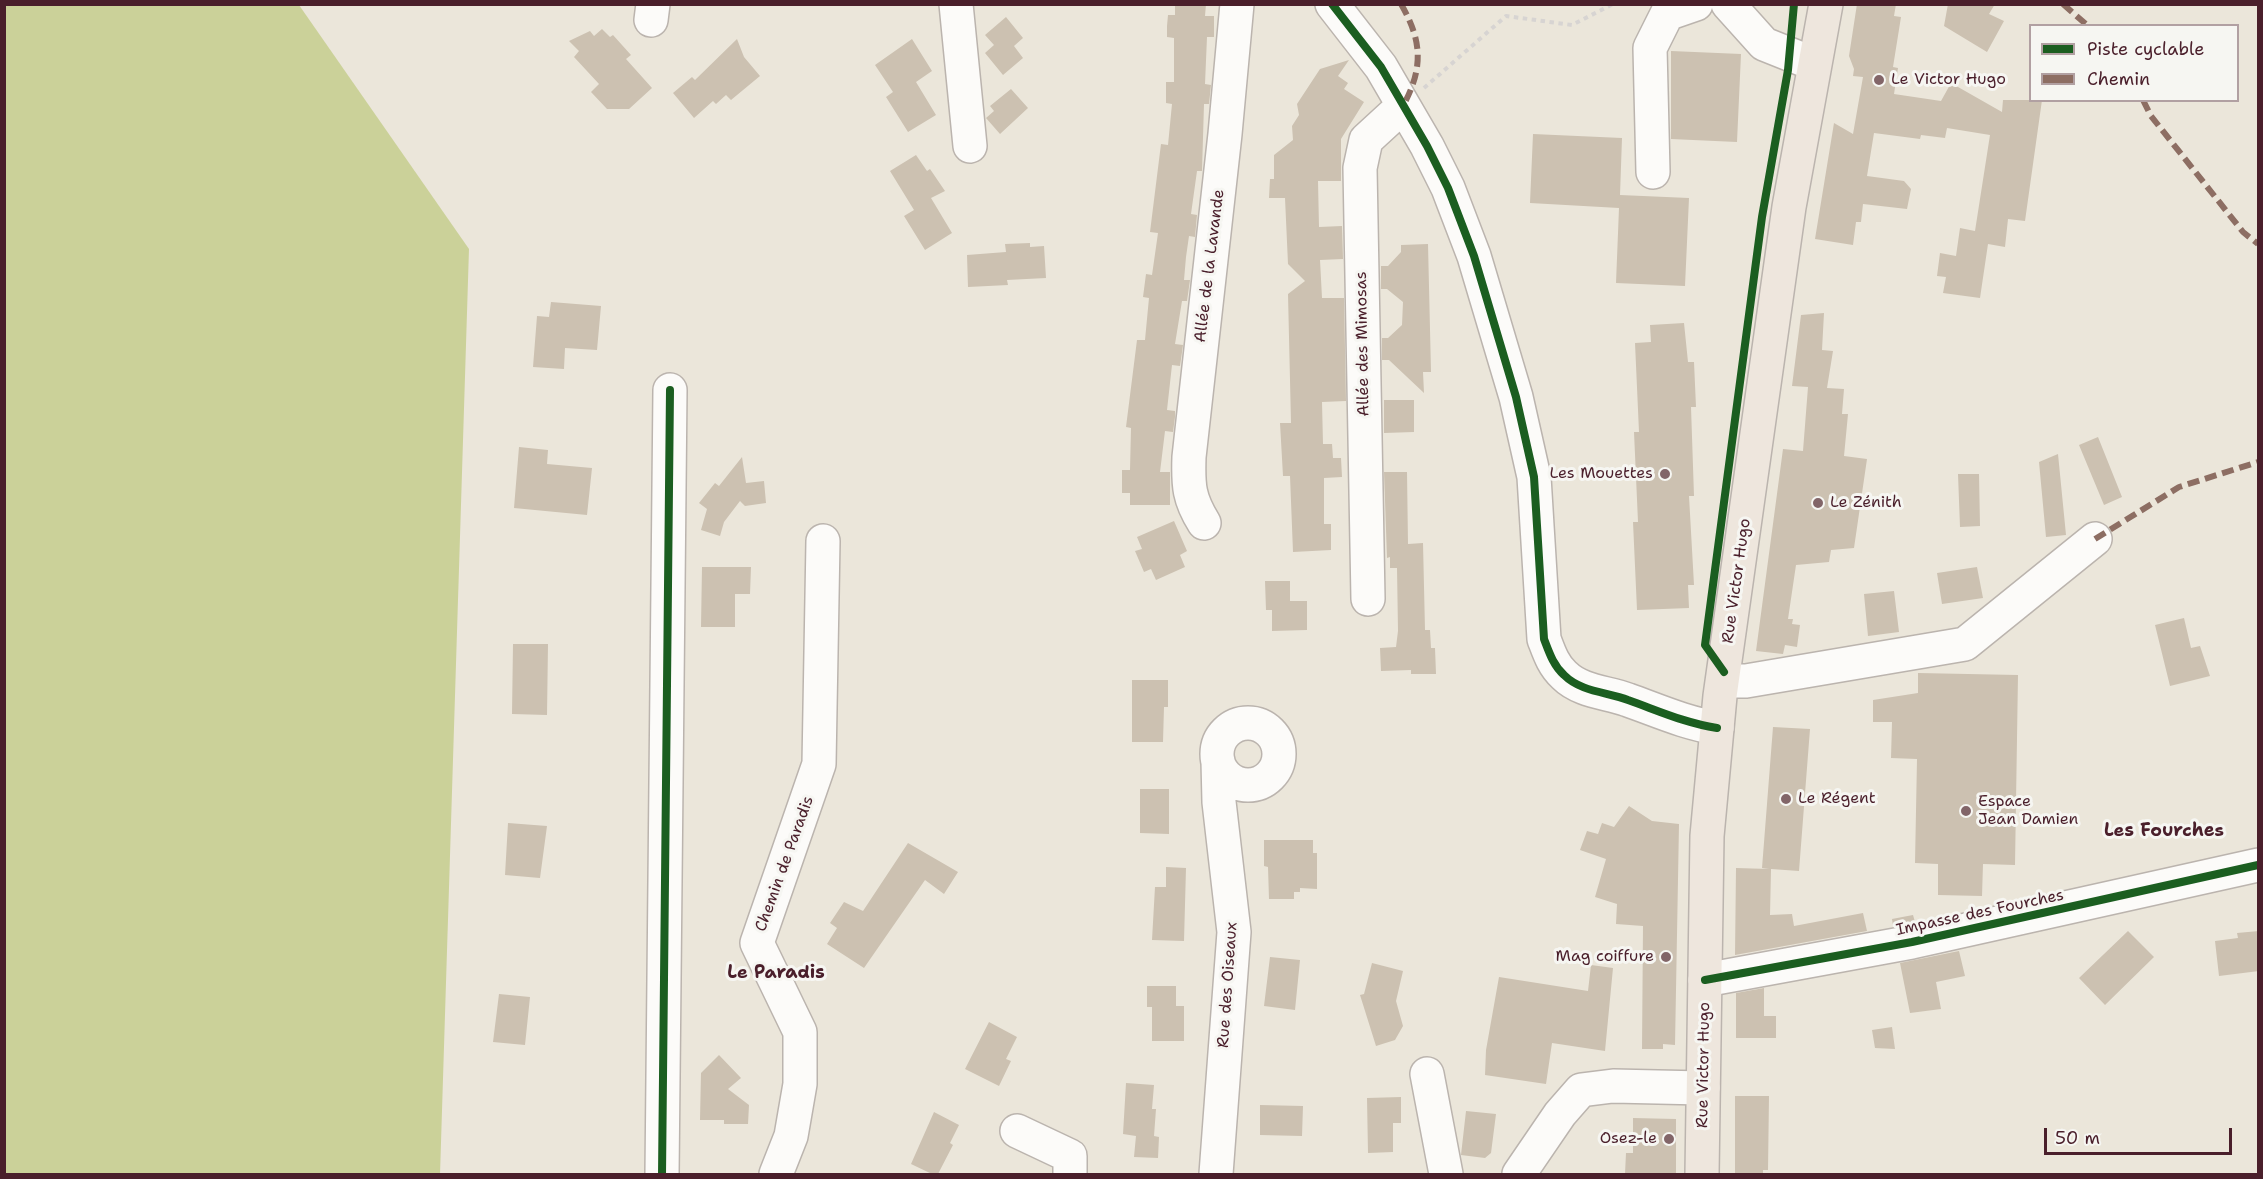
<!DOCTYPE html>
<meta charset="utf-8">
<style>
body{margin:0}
#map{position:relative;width:2263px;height:1179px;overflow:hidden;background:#ebe6da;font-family:"Shantell Sans",sans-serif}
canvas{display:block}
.frame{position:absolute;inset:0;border:6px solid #4a1f2b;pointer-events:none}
.legend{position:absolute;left:2029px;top:24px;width:210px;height:78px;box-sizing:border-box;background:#f6f6f2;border:2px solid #b1a0a2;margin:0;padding:8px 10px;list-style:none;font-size:18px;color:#4a1f2b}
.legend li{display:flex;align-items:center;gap:12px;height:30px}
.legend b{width:30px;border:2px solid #b1a0a2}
.scale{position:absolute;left:2044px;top:1128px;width:188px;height:27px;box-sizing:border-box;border:3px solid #4a1f2b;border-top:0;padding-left:8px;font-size:18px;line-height:21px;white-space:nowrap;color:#4a1f2b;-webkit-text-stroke:4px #f6f6f2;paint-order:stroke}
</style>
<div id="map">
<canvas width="2263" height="1179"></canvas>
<div class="frame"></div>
<ul class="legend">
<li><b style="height:8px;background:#1b5e20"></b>Piste cyclable</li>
<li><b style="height:8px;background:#8d6e63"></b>Chemin</li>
</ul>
<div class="scale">50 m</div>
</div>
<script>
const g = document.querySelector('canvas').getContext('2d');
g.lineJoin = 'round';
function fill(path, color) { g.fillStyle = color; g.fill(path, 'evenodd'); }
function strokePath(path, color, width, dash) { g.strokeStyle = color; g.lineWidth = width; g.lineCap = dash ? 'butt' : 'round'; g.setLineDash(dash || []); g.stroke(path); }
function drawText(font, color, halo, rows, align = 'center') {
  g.font = font + ' "Shantell Sans",sans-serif'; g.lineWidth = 6; g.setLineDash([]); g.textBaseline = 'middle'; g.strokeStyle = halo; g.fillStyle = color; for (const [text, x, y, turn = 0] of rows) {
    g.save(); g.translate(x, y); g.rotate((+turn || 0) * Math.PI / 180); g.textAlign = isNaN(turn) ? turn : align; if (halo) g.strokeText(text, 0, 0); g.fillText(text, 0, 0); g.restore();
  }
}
const green = new Path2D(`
 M 5,4 L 299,5 L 469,249 L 440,1174 L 5,1174 Z`);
const building = new Path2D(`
 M 1175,4 L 1206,4 L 1205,16 L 1214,16 L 1214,37 L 1207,37 L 1205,84 L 1211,85 L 1209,104 L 1204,104 L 1202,171 L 1197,171 L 1191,214 L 1197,215 L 1195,237 L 1189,236 L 1186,257 L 1184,280 L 1190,280 L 1187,301 L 1182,301 L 1175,344 L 1183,345 L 1180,366 L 1172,365 L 1167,410 L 1175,411 L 1175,417 L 1173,432 L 1165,431 L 1160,472 L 1170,472 L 1170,505 L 1130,505 L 1130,493 L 1122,493 L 1122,470 L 1130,470 L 1131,428 L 1126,427 L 1137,340 L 1145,340 L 1149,298 L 1143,297 L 1146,274 L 1152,275 L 1158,233 L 1150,232 L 1161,144 L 1168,145 L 1172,104 L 1166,103 L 1166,82 L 1174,82 L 1174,38 L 1167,37 L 1167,26 L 1168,15 L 1175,15 Z
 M 1857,4 L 1896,4 L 1894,16 L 1901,17 L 1893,67 L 1898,68 L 1894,94 L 1941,101 L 1951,83 L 2002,112 L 2003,100 L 2042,100 L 2025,221 L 2008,219 L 2005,247 L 1988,244 L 1980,298 L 1943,293 L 1946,277 L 1937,276 L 1940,253 L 1956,256 L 1960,228 L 1975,231 L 1990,135 L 1947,128 L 1945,138 L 1921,135 L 1920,139 L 1874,133 L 1867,176 L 1904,181 L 1911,189 L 1907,209 L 1863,204 L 1861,222 L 1856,222 L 1853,245 L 1815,239 L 1834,123 L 1853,134 L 1863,77 L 1853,76 L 1854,69 L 1849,56 Z
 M 1948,4 L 1995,4 L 1989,14 L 2004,21 L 1987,52 L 1944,26 Z
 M 1006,17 L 1023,38 L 1014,46 L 1023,58 L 1003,75 L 985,53 L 994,45 L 985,35 Z
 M 602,29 L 610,37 L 613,35 L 631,55 L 626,59 L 652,88 L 629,109 L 607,109 L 591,92 L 599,84 L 574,57 L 579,51 L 569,41 L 590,31 L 594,36 Z
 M 737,39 L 744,57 L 760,76 L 731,100 L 726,95 L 716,104 L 713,101 L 694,118 L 673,93 L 692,77 L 695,80 Z
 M 912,39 L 932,71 L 916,82 L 936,115 L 908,132 L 886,97 L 893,92 L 875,65 Z
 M 1671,51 L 1741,54 L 1737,142 L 1671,139 Z
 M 1349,60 L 1338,76 L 1348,83 L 1344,89 L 1364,102 L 1341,139 L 1341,181 L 1318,181 L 1319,227 L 1342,226 L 1343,259 L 1320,260 L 1322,298 L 1344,298 L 1346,401 L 1322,402 L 1323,444 L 1332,444 L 1333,458 L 1341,458 L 1342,477 L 1324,478 L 1324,524 L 1331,524 L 1331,550 L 1293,552 L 1290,476 L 1283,476 L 1280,423 L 1291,423 L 1288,294 L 1305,281 L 1288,264 L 1285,198 L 1269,198 L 1270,179 L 1274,179 L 1274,155 L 1293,140 L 1292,126 L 1299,115 L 1297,104 L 1320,69 Z
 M 1011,89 L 1028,108 L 1000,134 L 986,118 L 994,111 L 990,106 Z
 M 1533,134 L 1622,138 L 1620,195 L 1689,198 L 1685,286 L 1616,283 L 1619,208 L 1530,203 Z
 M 916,155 L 927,171 L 930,169 L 945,191 L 931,198 L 952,233 L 925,250 L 904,216 L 914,210 L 890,171 Z
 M 1030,243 L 1030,247 L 1044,246 L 1046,278 L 1007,280 L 1008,285 L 968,287 L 967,255 L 1006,252 L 1005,244 Z
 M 1428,244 L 1431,372 L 1423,372 L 1424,393 L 1389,360 L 1382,360 L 1382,338 L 1388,338 L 1402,325 L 1403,302 L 1387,289 L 1381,289 L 1381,266 L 1388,266 L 1401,252 L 1401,245 Z
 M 551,302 L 601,306 L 597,350 L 565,348 L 564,369 L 533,367 L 537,316 L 549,317 Z
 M 1824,313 L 1822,350 L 1833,351 L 1827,388 L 1844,389 L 1842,414 L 1848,414 L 1844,456 L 1867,459 L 1854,548 L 1831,550 L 1829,562 L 1796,565 L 1788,619 L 1793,619 L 1792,624 L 1800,625 L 1797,647 L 1785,645 L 1783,654 L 1756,651 L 1783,449 L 1803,451 L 1808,387 L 1792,386 L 1801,315 Z
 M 1684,323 L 1688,362 L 1694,362 L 1696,407 L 1691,407 L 1694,496 L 1689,496 L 1694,585 L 1688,585 L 1689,608 L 1637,610 L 1633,522 L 1638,522 L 1634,432 L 1639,432 L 1635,343 L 1651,342 L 1650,325 Z
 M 1384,400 L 1414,400 L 1414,432 L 1384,433 Z
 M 2098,437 L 2122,497 L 2104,505 L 2079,445 Z
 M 519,447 L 548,450 L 547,464 L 592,468 L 587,515 L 514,508 Z
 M 2058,454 L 2066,535 L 2046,537 L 2039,462 Z
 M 742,457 L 746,483 L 764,481 L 766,503 L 745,506 L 740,501 L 724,522 L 720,536 L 701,530 L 707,509 L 699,503 L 715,483 L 719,486 Z
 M 1384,472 L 1407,472 L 1408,544 L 1423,543 L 1425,630 L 1430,630 L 1431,648 L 1435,648 L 1436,674 L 1411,674 L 1411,670 L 1381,671 L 1380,648 L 1396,647 L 1398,631 L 1397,568 L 1390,568 L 1390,557 L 1387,558 Z
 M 1958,474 L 1979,474 L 1980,526 L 1960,527 Z
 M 1174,521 L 1187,551 L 1180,555 L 1185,567 L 1156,580 L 1151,569 L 1144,572 L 1135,551 L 1142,549 L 1137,537 Z
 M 702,567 L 751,567 L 750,594 L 735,594 L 735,627 L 701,627 Z
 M 1977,567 L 1983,598 L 1942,604 L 1937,573 Z
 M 1265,581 L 1290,581 L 1290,601 L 1307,601 L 1307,630 L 1272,631 L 1272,610 L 1266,610 Z
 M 1894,591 L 1899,632 L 1868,636 L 1864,594 Z
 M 2184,618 L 2191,648 L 2200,646 L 2210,676 L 2170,686 L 2155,625 Z
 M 513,644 L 548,644 L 547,715 L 512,714 Z
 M 1918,673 L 2018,675 L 2015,865 L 1983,864 L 1982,896 L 1938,895 L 1938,864 L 1915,863 L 1917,759 L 1891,758 L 1892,722 L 1873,722 L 1873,700 L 1918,693 Z
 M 1132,680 L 1168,680 L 1168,707 L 1164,707 L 1163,742 L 1132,742 Z
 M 1773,727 L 1810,729 L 1799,871 L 1771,869 L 1770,915 L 1792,914 L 1794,926 L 1863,913 L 1867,931 L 1735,955 L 1736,868 L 1769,869 L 1762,868 Z
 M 1140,789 L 1169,789 L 1169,834 L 1140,833 Z
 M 1629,806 L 1652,821 L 1679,824 L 1675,1045 L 1663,1044 L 1663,1049 L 1642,1049 L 1643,926 L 1616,924 L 1617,904 L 1595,897 L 1606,859 L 1580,850 L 1587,831 L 1598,834 L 1602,823 L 1614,827 Z
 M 508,823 L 547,826 L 540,878 L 505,875 Z
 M 1264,840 L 1313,840 L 1313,853 L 1317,853 L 1317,889 L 1300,888 L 1300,892 L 1294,892 L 1294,899 L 1269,899 L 1268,867 L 1264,866 Z
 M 908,843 L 958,872 L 944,894 L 925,880 L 864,968 L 827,944 L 837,928 L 830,923 L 844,902 L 863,911 Z
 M 1166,867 L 1186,868 L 1184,941 L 1152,940 L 1155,887 L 1166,887 Z
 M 1913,915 L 1915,922 L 1893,926 L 1892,919 Z
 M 2128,931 L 2154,957 L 2105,1005 L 2079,978 Z
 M 2259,931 L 2259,971 L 2219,976 L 2215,941 L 2238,938 L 2237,933 Z
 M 1959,951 L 1965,976 L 1936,982 L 1941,1009 L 1910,1013 L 1900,963 Z
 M 1270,957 L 1300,960 L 1295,1010 L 1264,1006 Z
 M 1372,963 L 1403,971 L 1396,1001 L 1403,1026 L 1395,1040 L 1376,1046 L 1360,995 L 1364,994 Z
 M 1591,965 L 1613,968 L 1605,1051 L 1552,1043 L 1546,1084 L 1485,1075 L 1486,1050 L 1499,977 L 1588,991 Z
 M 1147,986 L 1176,986 L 1176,1006 L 1184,1006 L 1184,1041 L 1152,1041 L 1152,1007 L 1147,1007 Z
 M 1764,988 L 1764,1016 L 1776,1016 L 1776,1038 L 1736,1038 L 1736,993 Z
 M 499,994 L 530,997 L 525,1045 L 493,1042 Z
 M 989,1022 L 1017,1037 L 1006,1059 L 1011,1061 L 999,1086 L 965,1069 Z
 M 1892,1027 L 1895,1049 L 1875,1048 L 1872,1030 Z
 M 719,1055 L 741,1078 L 728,1089 L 749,1105 L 748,1124 L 724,1124 L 724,1120 L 700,1120 L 701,1073 Z
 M 1126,1083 L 1154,1085 L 1152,1109 L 1156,1109 L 1154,1136 L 1159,1137 L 1158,1158 L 1134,1157 L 1136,1136 L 1123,1134 Z
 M 1735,1096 L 1769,1096 L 1768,1170 L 1763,1170 L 1763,1174 L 1735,1174 Z
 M 1401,1097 L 1401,1123 L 1393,1123 L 1393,1152 L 1368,1153 L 1367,1098 Z
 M 1260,1105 L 1303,1106 L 1302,1136 L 1260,1135 Z
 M 1466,1111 L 1496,1114 L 1491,1153 L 1485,1158 L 1461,1155 Z
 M 934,1112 L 959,1125 L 950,1143 L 953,1145 L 938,1174 L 932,1174 L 911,1164 Z
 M 1633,1118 L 1676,1119 L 1676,1174 L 1625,1174 L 1626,1153 L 1633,1153 Z`);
const path = new Path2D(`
 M 1424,88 L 1506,16 L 1572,25 L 1613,4`);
const minor = new Path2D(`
 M 956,4 L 970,146
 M 1332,4 L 1381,67 L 1427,146 L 1448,188 L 1474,256 L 1516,397 L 1534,477 L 1544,639 C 1549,652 1553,665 1564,675 C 1581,692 1607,692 1628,700 C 1659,711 1685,723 1717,728
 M 1728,4 L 1764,44 L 1814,64
 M 651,20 L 653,4
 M 1653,172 L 1650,48 L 1667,14 L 1696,4
 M 1204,523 C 1189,499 1188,486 1189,457 L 1225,134 L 1237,4
 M 1368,599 L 1360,168 L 1366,140 L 1403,106
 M 1723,681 L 1746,681 L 1965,644 L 2095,539
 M1217 754a31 31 0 1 1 62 0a31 31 0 1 1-62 0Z
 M 1705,980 L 1912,942 L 2258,865
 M 1427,1074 L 1446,1174
 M 1017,1131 L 1070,1156 L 1070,1174
 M 662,1174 L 670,390
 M 776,1174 L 791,1136 L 800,1084 L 800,1032 L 757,943 L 819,764 L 823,541
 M 1216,1174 L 1234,932 L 1219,802 L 1218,761
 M 1519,1174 L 1560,1114 L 1581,1090 L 1613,1086 L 1703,1088`);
const major = new Path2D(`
 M 1702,1174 L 1707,836 L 1720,696 L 1789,207 L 1826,4`);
const quiet = new Path2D(`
 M 1401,4 C 1423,42 1423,69 1403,106
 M 2063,4 L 2088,26
 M 2143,100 L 2151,116 L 2243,232 L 2258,244
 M 2095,539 L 2179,487 L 2258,462`);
const cycleway = new Path2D(`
 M 1332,4 L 1381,67 L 1427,146 L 1448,188 L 1474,256 L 1516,397 L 1534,477 L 1544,639 C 1549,652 1553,665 1564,675 C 1581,692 1607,692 1628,700 C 1659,711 1685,723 1717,728
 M 1724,672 L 1705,645 L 1762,217 L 1788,70 L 1794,4
 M 1705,980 L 1912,942 L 2258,865
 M 662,1174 L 670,390`);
const markers = [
 [1879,80,6,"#826568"],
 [1665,474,6,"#826568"],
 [1818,503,6,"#826568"],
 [1786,799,6,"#826568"],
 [1966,811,6,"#826568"],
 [1666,957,6,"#826568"],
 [1669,1139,6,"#826568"]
];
const poiNames = [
 ["Le Victor Hugo",1891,80],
 ["Les Mouettes",1653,474,"right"],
 ["Le Zénith",1830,503],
 ["Le Régent",1798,799],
 ["Espace",1978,802],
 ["Jean Damien",1978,820],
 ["Mag coiffure",1654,957,"right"],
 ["Osez-le",1657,1139,"right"]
];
const streetNames = [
 ["Allée de la Lavande",1210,266,-83],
 ["Allée des Mimosas",1363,344,-91],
 ["Rue Victor Hugo",1737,581,-82],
 ["Chemin de Paradis",785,864,-70],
 ["Impasse des Fourches",1980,913,-12],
 ["Rue des Oiseaux",1228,985,-86],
 ["Rue Victor Hugo",1704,1065,-89]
];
const neighbourhoodNames = [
 ["Les Fourches",2164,831],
 ["Le Paradis",776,973]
];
fill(green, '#cbd199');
fill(building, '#ccc1b1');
strokePath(minor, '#bbb4ae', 36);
strokePath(major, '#bbb4ae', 36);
strokePath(path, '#d7d4d2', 4, [4.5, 4.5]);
strokePath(minor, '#fcfbf9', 33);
strokePath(major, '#eee6dd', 33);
strokePath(quiet, '#8d6e63', 6, [12, 6]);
strokePath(cycleway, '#1b5e20', 8);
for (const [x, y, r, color] of markers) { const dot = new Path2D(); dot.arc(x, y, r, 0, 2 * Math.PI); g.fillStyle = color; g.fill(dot); strokePath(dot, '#f6f6f2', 2); }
drawText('16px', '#4a1f2b', '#f6f6f2', poiNames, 'left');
drawText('16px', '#4a1f2b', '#f6f6f2', streetNames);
drawText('bold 18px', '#4a1f2b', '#f6f6f2', neighbourhoodNames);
</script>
